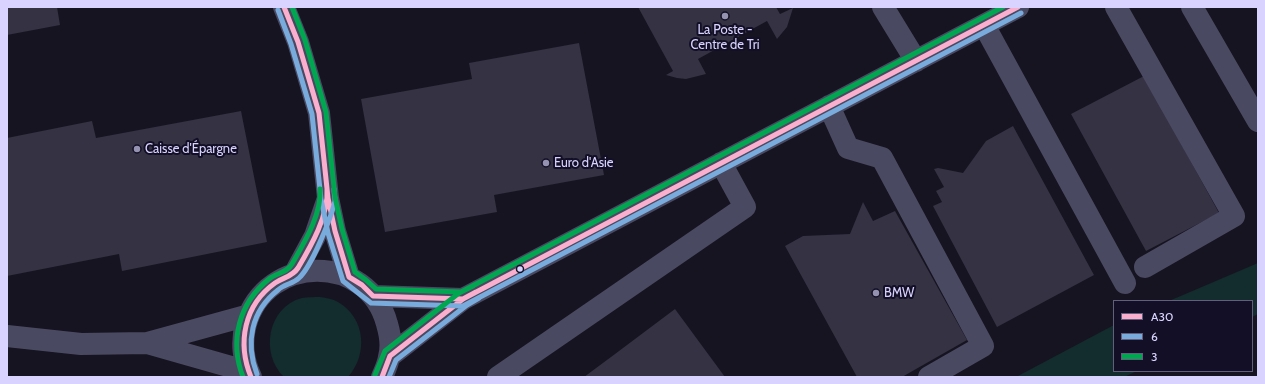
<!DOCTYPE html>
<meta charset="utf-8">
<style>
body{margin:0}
#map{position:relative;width:1265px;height:384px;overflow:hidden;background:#161421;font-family:Cabin,sans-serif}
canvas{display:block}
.frame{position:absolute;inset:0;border:8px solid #d9d4ff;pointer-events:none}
.legend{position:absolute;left:1113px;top:300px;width:140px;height:72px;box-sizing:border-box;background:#130f26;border:1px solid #625e7d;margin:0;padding:5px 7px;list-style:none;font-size:12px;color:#d9d4ff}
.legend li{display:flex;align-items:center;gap:8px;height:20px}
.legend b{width:20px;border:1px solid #625e7d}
</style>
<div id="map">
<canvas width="1265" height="384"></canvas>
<div class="frame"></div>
<ul class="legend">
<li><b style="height:5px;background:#faafce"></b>A30</li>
<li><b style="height:5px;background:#79acdc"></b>6</li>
<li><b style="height:5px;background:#00a650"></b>3</li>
</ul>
</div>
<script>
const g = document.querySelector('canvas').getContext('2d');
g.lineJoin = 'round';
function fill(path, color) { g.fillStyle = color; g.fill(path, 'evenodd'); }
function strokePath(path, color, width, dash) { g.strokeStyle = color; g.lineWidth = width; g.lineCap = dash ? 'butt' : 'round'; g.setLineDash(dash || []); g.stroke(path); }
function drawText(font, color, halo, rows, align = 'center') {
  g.font = font + ' Cabin,sans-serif'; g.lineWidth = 4; g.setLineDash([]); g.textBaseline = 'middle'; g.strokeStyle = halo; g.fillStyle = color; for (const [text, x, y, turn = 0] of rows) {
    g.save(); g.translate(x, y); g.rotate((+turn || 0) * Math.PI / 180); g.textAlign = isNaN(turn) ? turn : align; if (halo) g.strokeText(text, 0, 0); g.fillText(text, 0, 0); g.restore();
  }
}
const green = new Path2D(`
 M 1258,263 L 1258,314 L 1252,317 L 1252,301 L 1169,301 Z
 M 320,297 C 326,298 333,299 338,302 C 366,318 368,355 348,377 L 284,377 C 260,354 267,307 302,298 C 307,297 314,297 320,297 Z
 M 1114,325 L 1114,371 L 1137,371 L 1124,377 L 1016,377 Z`);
const building = new Path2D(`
 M 7,7 L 57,7 L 60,25 L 7,35 Z
 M 638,7 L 776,7 L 780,14 L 793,8 L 787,27 L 777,39 L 767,21 L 698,59 L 706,74 L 686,79 L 677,78 L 666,75 L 673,71 Z
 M 579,43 L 604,175 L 494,195 L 497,212 L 385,232 L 361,99 L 472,79 L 469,63 Z
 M 1144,76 L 1219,213 L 1146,251 L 1071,114 Z
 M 241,111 L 267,242 L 122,271 L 119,254 L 7,276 L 7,138 L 92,121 L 96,138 Z
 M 1013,126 L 1094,275 L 997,327 L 933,206 L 942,202 L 936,191 L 944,187 L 934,169 L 938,168 L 963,173 L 986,141 Z
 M 863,202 L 873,221 L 895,211 L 967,340 L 902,377 L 857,377 L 785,246 L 803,236 L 850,234 Z
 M 675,309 L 725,377 L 584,377 L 611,357 Z`);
const minor = new Path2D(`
 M 284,7 L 298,42 L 319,113 L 328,198 L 335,231 L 349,277
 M 883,7 L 916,61
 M 1116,7 L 1234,216 L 1145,267
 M 1192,7 L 1258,121
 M 984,25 L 1125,283
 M 829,106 L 848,148 L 882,158 L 983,346 L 929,377
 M 295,273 L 315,236 L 328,198
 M 373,296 L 463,299
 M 7,336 L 81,344 L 147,343 L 249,315
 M 147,343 L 249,372
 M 390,356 L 463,299 L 1018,7
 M 251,377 C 243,361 241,341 246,324 C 266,254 368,252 387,324 C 390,334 392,346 389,357 C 388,364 385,370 382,377
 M 498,377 L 745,207 L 721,163`);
const bus1 = new Path2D(`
 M 284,7 L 298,42 L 319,113 L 328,198 L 335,231 L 349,277 L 362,285 L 373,296 L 463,299 L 1018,7
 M 251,377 C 237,343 244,305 275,283 C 284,277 292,277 298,268 C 311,246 329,215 327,189
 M 382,377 L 390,356 L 463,299 L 476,292`);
const bus2 = new Path2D(`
 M 278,10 L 291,44 L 312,114 L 321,199 L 328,233 L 343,281 L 371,303 L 463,306 L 1021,13
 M 257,374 C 245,343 251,311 278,290 C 284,284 293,284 299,278 C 312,266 331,218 335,201 C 335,197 334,193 334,189
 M 389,377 L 396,360 L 467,305 L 479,298`);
const bus3 = new Path2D(`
 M 292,7 L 305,40 L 326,112 L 335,197 L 342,229 L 355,272 L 366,280 L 376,289 L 461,292 L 1003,7
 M 375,375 L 385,351 L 459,293 L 473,286
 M 243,377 C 229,341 239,303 269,279 C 276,273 287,273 292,264 C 304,243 322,214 320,189`);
const markers = [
 [725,16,4,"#9591b1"],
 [137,149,4,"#9591b1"],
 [546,163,4,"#9591b1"],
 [520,269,3.5,"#d9d4ff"],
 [876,293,4,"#9591b1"]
];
const poiNames = [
 ["La Poste -",725,30,"center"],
 ["Centre de Tri",725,45,"center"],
 ["Caisse d'Épargne",145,149],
 ["Euro d'Asie",554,163],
 ["BMW",884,293]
];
fill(green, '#132c2d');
fill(building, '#343243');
strokePath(minor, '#4a4962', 22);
strokePath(bus1, '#faafce', 5);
strokePath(bus2, '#79acdc', 5);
strokePath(bus3, '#00a650', 5);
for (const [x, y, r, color] of markers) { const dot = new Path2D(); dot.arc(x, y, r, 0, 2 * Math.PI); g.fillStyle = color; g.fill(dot); strokePath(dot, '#130f26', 1.5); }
drawText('13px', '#d9d4ff', '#130f26', poiNames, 'left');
</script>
